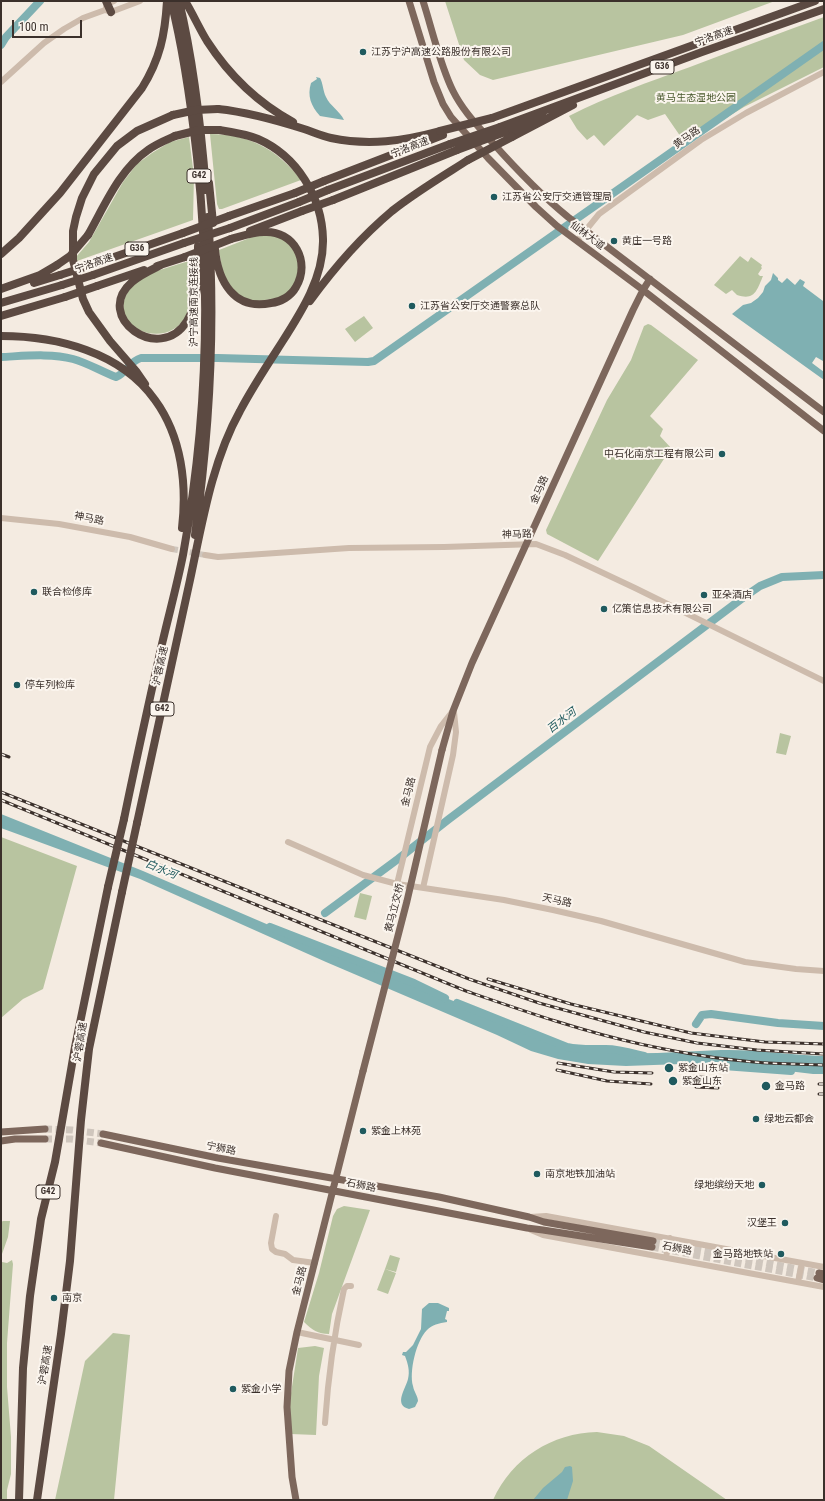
<!DOCTYPE html>
<meta charset="utf-8">
<style>
body{margin:0}
#map{position:relative;width:825px;height:1501px;overflow:hidden;background:#f4ebe1;font-family:"Roboto Condensed",sans-serif}
canvas{display:block}
.frame{position:absolute;inset:0;border:2px solid #3b302b;pointer-events:none}
.scale{position:absolute;left:12px;top:20px;width:70px;height:18px;box-sizing:border-box;border:2px solid #3b302b;border-top:0;padding-left:5px;font-size:12px;line-height:14px;white-space:nowrap;color:#3b302b;-webkit-text-stroke:3px #fbf5ee;paint-order:stroke}
</style>
<div id="map">
<canvas width="825" height="1501"></canvas>
<div class="frame"></div>
<div class="scale">100 m</div>
</div>
<script>
const g = document.querySelector('canvas').getContext('2d');
g.lineJoin = 'round';
function fill(path, color) { g.fillStyle = color; g.fill(path, 'evenodd'); }
function strokePath(path, color, width, dash) { g.strokeStyle = color; g.lineWidth = width; g.lineCap = dash ? 'butt' : 'round'; g.setLineDash(dash || []); g.stroke(path); }
function drawText(font, color, halo, rows, align = 'center') {
  g.font = font + ' "Roboto Condensed","Noto Sans SC",sans-serif'; g.lineWidth = 4; g.setLineDash([]); g.textBaseline = 'middle'; g.strokeStyle = halo; g.fillStyle = color; for (const [text, x, y, turn = 0] of rows) {
    g.save(); g.translate(x, y); g.rotate((+turn || 0) * Math.PI / 180); g.textAlign = isNaN(turn) ? turn : align; if (halo) g.strokeText(text, 0, 0); g.fillText(text, 0, 0); g.restore();
  }
}
const green = new Path2D(`
 M 445,1 L 775,1 L 683,35 L 493,80 L 480,75 L 464,60 Z
 M 824,17 L 824,67 L 744,107 L 685,143 L 665,114 L 648,120 L 637,115 L 604,146 L 594,135 L 587,140 L 577,129 L 569,116 C 608,96 649,82 690,67 C 735,50 779,33 824,17 Z
 M 210,134 C 249,134 277,149 301,180 L 222,209 L 219,209 L 217,204 Z
 M 189,137 L 194,176 L 193,220 L 77,261 L 76,257 L 89,242 L 123,182 L 137,164 L 152,153 L 170,142 Z
 M 264,235 L 276,236 L 284,239 L 298,256 L 298,275 L 293,287 L 286,294 L 278,298 L 251,302 L 235,293 L 223,275 L 219,250 L 252,237 Z
 M 740,256 L 748,262 L 751,257 L 762,265 L 761,267 L 762,268 L 758,274 L 760,276 L 763,276 C 757,290 755,301 737,295 L 732,290 L 726,294 L 714,285 Z
 M 195,259 C 194,276 196,298 188,313 C 167,355 106,326 128,292 C 130,289 132,285 135,282 C 151,270 176,266 195,259 Z
 M 364,316 L 373,328 L 355,342 L 345,329 Z
 M 648,324 L 651,325 L 698,360 L 650,416 L 663,429 L 660,436 L 671,448 L 598,561 L 547,534 L 546,530 L 607,400 L 631,360 L 644,326 Z
 M 780,733 L 791,736 L 786,755 L 776,753 Z
 M 1,837 L 77,866 L 43,989 L 23,999 L 1,1018 Z
 M 360,893 L 372,896 L 366,920 L 354,917 Z
 M 344,1206 L 370,1210 L 332,1314 L 329,1334 C 318,1334 312,1330 304,1322 L 319,1273 L 333,1216 L 337,1209 Z
 M 3,1221 L 10,1221 L 8,1237 L 2,1254 L 2,1262 L 7,1263 L 12,1260 L 13,1264 L 7,1343 L 7,1387 L 11,1437 L 11,1474 L 7,1490 L 7,1500 L 1,1500 L 1,1222 Z
 M 390,1255 L 400,1258 L 396,1272 L 385,1269 Z
 M 385,1269 L 396,1273 L 388,1294 L 377,1290 Z
 M 113,1333 L 130,1335 L 114,1500 L 55,1500 L 85,1361 Z
 M 315,1346 L 324,1348 L 319,1376 L 316,1435 L 291,1434 L 289,1406 L 298,1348 Z
 M 597,1432 L 624,1436 L 649,1446 L 727,1500 L 493,1500 C 512,1458 552,1433 597,1432 Z`);
const water = new Path2D(`
 M 316,77 L 320,78 C 323,83 323,91 326,97 C 330,106 340,111 344,120 L 320,116 C 311,106 307,96 311,83 L 317,79 Z
 M 773,273 L 778,278 L 778,280 L 782,283 L 787,278 L 795,285 L 800,279 L 805,282 L 803,286 L 823,301 L 824,300 L 824,359 L 823,361 L 816,357 L 812,363 L 824,372 L 824,380 L 732,314 L 743,305 L 751,303 L 758,298 L 763,292 L 765,286 L 771,280 Z
 M 1,814 L 143,871 L 306,941 L 564,1046 C 616,1058 668,1052 721,1050 C 755,1049 790,1055 824,1056 L 824,1074 L 813,1074 L 738,1065 L 709,1063 L 626,1066 L 588,1064 L 558,1059 L 531,1051 L 497,1035 L 326,962 L 140,879 L 1,828 Z
 M 429,1303 L 438,1303 L 449,1308 L 449,1311 L 447,1311 L 445,1319 L 447,1320 L 447,1322 C 439,1323 432,1325 427,1330 C 416,1341 409,1372 413,1386 C 414,1392 418,1396 418,1401 L 415,1407 L 409,1409 C 393,1405 406,1388 408,1379 C 410,1371 408,1364 405,1356 L 402,1355 L 403,1352 L 406,1352 L 413,1345 L 421,1329 L 422,1309 Z
 M 570,1466 L 572,1467 L 573,1481 L 567,1500 L 533,1500 L 543,1488 L 562,1472 L 565,1467 Z`);
const river = new Path2D(`
 M 1,45 L 6,37 L 40,1
 M 1,357 C 24,356 51,353 73,359 C 88,363 102,372 116,377 C 126,373 130,361 141,358 L 218,358 L 368,362 L 374,361 L 824,45
 M 325,913 L 398,859 L 449,819 L 744,597 L 760,586 L 782,577 L 824,575
 M 270,927 L 414,983 L 445,998
 M 457,1003 L 567,1047 C 581,1050 592,1049 606,1049 C 619,1049 632,1053 644,1056
 M 696,1024 L 702,1015 L 711,1014 L 778,1023 L 824,1026
 M 683,1063 L 791,1071`);
const minorTunnel = new Path2D(`
 M 172,549 L 205,555`);
const majorTunnel = new Path2D(`
 M 45,1129 L 72,1130 L 103,1134
 M 45,1139 L 71,1139 L 101,1143
 M 653,1241 L 819,1273
 M 652,1247 L 817,1278`);
const minor = new Path2D(`
 M 106,7 L 107,4 L 114,1
 M 1,82 L 44,43 L 64,29 L 83,18 L 105,10 L 111,12 L 140,1
 M 577,241 L 599,214 L 701,140 L 746,113 L 824,72
 M 1,518 L 59,524 L 130,537 L 172,549
 M 205,555 L 218,557 L 349,548 L 444,547 L 536,544 L 565,555 L 635,588 L 824,681
 M 288,842 L 363,875 L 397,884 L 504,900 L 553,910 L 601,921 L 745,962 L 796,969 L 824,971
 M 397,884 L 430,747 L 441,726 L 452,712
 M 423,888 L 453,755 L 456,732 L 454,712
 M 276,1216 L 271,1243 L 272,1249 L 276,1252 L 285,1254 L 293,1260 L 315,1263
 M 530,1217 L 546,1216 L 824,1267
 M 531,1230 L 543,1235 L 824,1287
 M 666,1257 L 670,1238
 M 798,1282 L 802,1263
 M 297,1332 L 359,1345
 M 325,1423 C 328,1377 334,1334 344,1289 L 347,1286 L 351,1286`);
const major = new Path2D(`
 M 409,1 L 434,82 L 443,104 L 451,117 L 488,158 L 536,207 L 557,226 L 643,290 L 824,431
 M 423,1 C 432,29 440,65 453,91 C 463,111 478,126 492,142 C 516,169 541,195 568,217 L 824,412
 M 442,750 L 453,711 L 472,663 L 633,310 L 643,290 L 650,279
 M 1,1132 L 45,1129
 M 103,1134 L 218,1158 L 439,1197 L 529,1217 L 544,1222 L 653,1241
 M 1,1141 L 15,1139 L 45,1139
 M 101,1143 L 215,1168 L 527,1228 L 543,1230 L 652,1247
 M 819,1273 L 824,1274
 M 817,1278 L 824,1280
 M 296,1500 L 292,1477 L 287,1407 L 289,1371 L 297,1332 L 363,1071`);
const highway = new Path2D(`
 M 106,1 L 111,12
 M 179,1 C 194,63 201,126 206,190
 M 185,1 C 193,14 199,28 207,41 C 229,75 258,103 293,122
 M 218,109 C 247,112 276,120 304,129 C 313,132 322,136 331,138 C 369,146 403,141 440,131
 M 492,118 L 815,1
 M 500,127 L 702,52 L 824,9
 M 505,132 L 543,116
 M 512,137 L 573,105
 M 324,181 L 443,135
 M 209,183 L 213,223
 M 328,190 L 450,144
 M 333,200 L 457,150
 M 229,216 L 295,193
 M 230,228 L 299,202
 M 250,231 L 302,211
 M 88,235 C 105,205 119,170 148,150 C 156,144 166,140 175,136
 M 215,249 C 218,281 234,311 271,303 C 281,302 291,296 296,287 C 311,262 294,230 264,232 C 253,232 242,236 231,239
 M 1,254 L 19,238 L 60,193 L 142,88 C 160,59 165,35 167,1
 M 91,265 L 183,233
 M 161,265 C 151,270 140,275 132,282 C 92,317 160,365 187,321 C 200,299 198,271 198,246
 M 157,266 L 185,257
 M 93,275 L 184,243
 M 34,283 L 60,275
 M 97,286 L 144,270
 M 1,289 L 40,275 L 57,265
 M 310,301 C 334,268 361,237 392,211 C 416,192 443,176 468,160
 M 1,303 L 62,285
 M 1,316 L 65,297
 M 1,336 C 57,336 121,352 155,400 C 182,437 187,485 182,528
 M 145,384 L 136,371 L 110,341 L 89,312 L 83,299 L 73,260 L 73,231 L 76,217 L 82,198 L 94,174 L 117,146 L 137,131 L 173,115
 M 195,535 C 210,428 216,325 208,217
 M 124,819 C 136,760 149,702 162,644 C 169,614 177,585 183,555 C 207,424 211,289 197,157 C 191,104 184,52 171,1
 M 137,823 C 155,742 172,661 190,580 C 202,524 212,461 240,411 C 251,390 264,370 277,350 C 298,317 324,280 323,239 C 322,197 297,156 258,139 C 246,134 232,132 219,130
 M 19,1500 L 23,1368 L 30,1296 L 41,1219 L 55,1162 L 75,1047 L 108,887
 M 37,1500 L 61,1334 L 70,1261 L 81,1120 L 89,1049 L 122,892`);
const rail = new Path2D(`
 M 1,754 L 9,757
 M 1,792 L 469,979 L 539,1003 L 644,1032 L 697,1043 L 757,1050 L 824,1054
 M 1,800 L 466,991 C 524,1011 581,1031 640,1044 C 677,1052 717,1059 754,1062 C 777,1064 801,1064 824,1065
 M 488,979 L 571,1004 L 691,1033 L 765,1042 L 824,1044
 M 558,1063 L 614,1072 L 652,1073
 M 557,1070 L 607,1081 L 651,1084
 M 697,1077 L 719,1078
 M 819,1084 L 824,1084
 M 696,1087 L 718,1088
 M 819,1094 L 824,1094`);
const majorBridge = new Path2D(`
 M 363,1071 L 407,901 L 442,750`);
const highwayBridge = new Path2D(`
 M 173,115 L 196,110 L 218,109
 M 440,131 L 492,118
 M 175,136 L 199,130 L 219,130
 M 450,144 L 500,127
 M 457,150 L 505,132
 M 468,160 L 512,137
 M 295,193 L 324,181
 M 299,202 L 328,190
 M 302,211 L 333,200
 M 183,233 L 229,216
 M 184,243 L 230,228
 M 185,257 L 231,239
 M 57,265 L 70,256 L 88,235
 M 60,275 L 91,265
 M 62,285 L 93,275
 M 65,297 L 97,286
 M 108,887 L 124,819
 M 122,892 L 137,823`);
const markers = [
 [363,52,4,"#1f5a5e"],
 [494,197,4,"#1f5a5e"],
 [614,241,4,"#1f5a5e"],
 [412,306,4,"#1f5a5e"],
 [722,454,4,"#1f5a5e"],
 [34,592,4,"#1f5a5e"],
 [704,595,4,"#1f5a5e"],
 [604,609,4,"#1f5a5e"],
 [17,685,4,"#1f5a5e"],
 [669,1068,5,"#1f5a5e"],
 [673,1081,5,"#1f5a5e"],
 [766,1086,5,"#1f5a5e"],
 [756,1119,4,"#1f5a5e"],
 [363,1131,4,"#1f5a5e"],
 [537,1174,4,"#1f5a5e"],
 [762,1185,4,"#1f5a5e"],
 [785,1223,4,"#1f5a5e"],
 [781,1254,4,"#1f5a5e"],
 [54,1298,4,"#1f5a5e"],
 [233,1389,4,"#1f5a5e"]
];
const shields = [
 [662,67,24],
 [199,176,24],
 [137,249,24],
 [162,709,24],
 [48,1192,24]
];
const shieldNames = [
 ["G36",662,67],
 ["G42",199,176],
 ["G36",137,249],
 ["G42",162,709],
 ["G42",48,1192]
];
const streetNames = [
 ["宁洛高速",714,37,-19],
 ["黄马路",687,138,-35],
 ["宁洛高速",410,148,-21],
 ["仙林大道",587,236,37],
 ["宁洛高速",94,264,-19],
 ["沪宁高速南京连接线",194,302,-90],
 ["金马路",540,490,-66],
 ["神马路",89,519,11],
 ["神马路",517,535,-2],
 ["沪蓉高速",161,666,-78],
 ["金马路",409,792,-76],
 ["天马路",557,901,12],
 ["黄马立交桥",395,908,-76],
 ["沪蓉高速",81,1042,-81],
 ["宁狮路",221,1149,11],
 ["石狮路",361,1186,11],
 ["石狮路",677,1249,11],
 ["金马路",300,1281,-76],
 ["沪蓉高速",46,1365,-81]
];
const poiNames = [
 ["江苏宁沪高速公路股份有限公司",371,52],
 ["江苏省公安厅交通管理局",502,197],
 ["黄庄一号路",622,241],
 ["江苏省公安厅交通警察总队",420,306],
 ["中石化南京工程有限公司",714,454,"right"],
 ["联合检修库",42,592],
 ["亚朵酒店",712,595],
 ["亿策信息技术有限公司",612,609],
 ["停车列检库",25,685],
 ["紫金山东站",678,1068],
 ["紫金山东",682,1081],
 ["金马路",775,1086],
 ["绿地云都会",764,1119],
 ["紫金上林苑",371,1131],
 ["南京地铁加油站",545,1174],
 ["绿地缤纷天地",754,1185,"right"],
 ["汉堡王",777,1223,"right"],
 ["金马路地铁站",773,1254,"right"],
 ["南京",62,1298],
 ["紫金小学",241,1389]
];
const parkNames = [
 ["黄马生态湿地公园",696,98]
];
const waterNames = [
 ["百水河",562,721,-37],
 ["白水河",161,870,22]
];
fill(green, '#b8c4a0');
fill(water, '#7fb0b2');
strokePath(river, '#7fb0b2', 8);
strokePath(minorTunnel, '#cfc6bd', 6, [6, 3]);
strokePath(majorTunnel, '#cfc6bd', 7, [7, 3.5]);
strokePath(minor, '#cdbbac', 6);
strokePath(major, '#7d675c', 7);
strokePath(highway, '#5c4a42', 8);
strokePath(rail, '#3b302b', 3);
strokePath(rail, '#fbf5ee', 1.5, [4.5]);
strokePath(majorBridge, '#7d675c', 7);
strokePath(highwayBridge, '#5c4a42', 8);
for (const [x, y, r, color] of markers) { const dot = new Path2D(); dot.arc(x, y, r, 0, 2 * Math.PI); g.fillStyle = color; g.fill(dot); strokePath(dot, '#fbf5ee', 1.5); }
for (const [x, y, w] of shields) { const box = new Path2D(); box.roundRect(x - w / 2, y - 7, w, 14, 3); g.fillStyle = '#fbf5ee'; g.fill(box); strokePath(box, '#3b302b', 1); }
drawText('bold 9px', '#3b302b', null, shieldNames);
drawText('10px', '#3b302b', '#fbf5ee', streetNames);
drawText('10px', '#3b302b', '#fbf5ee', poiNames, 'left');
drawText('10px', '#4a5a2e', '#fbf5ee', parkNames);
drawText('italic 11px', '#1f5a5e', '#fbf5ee', waterNames);
</script>
